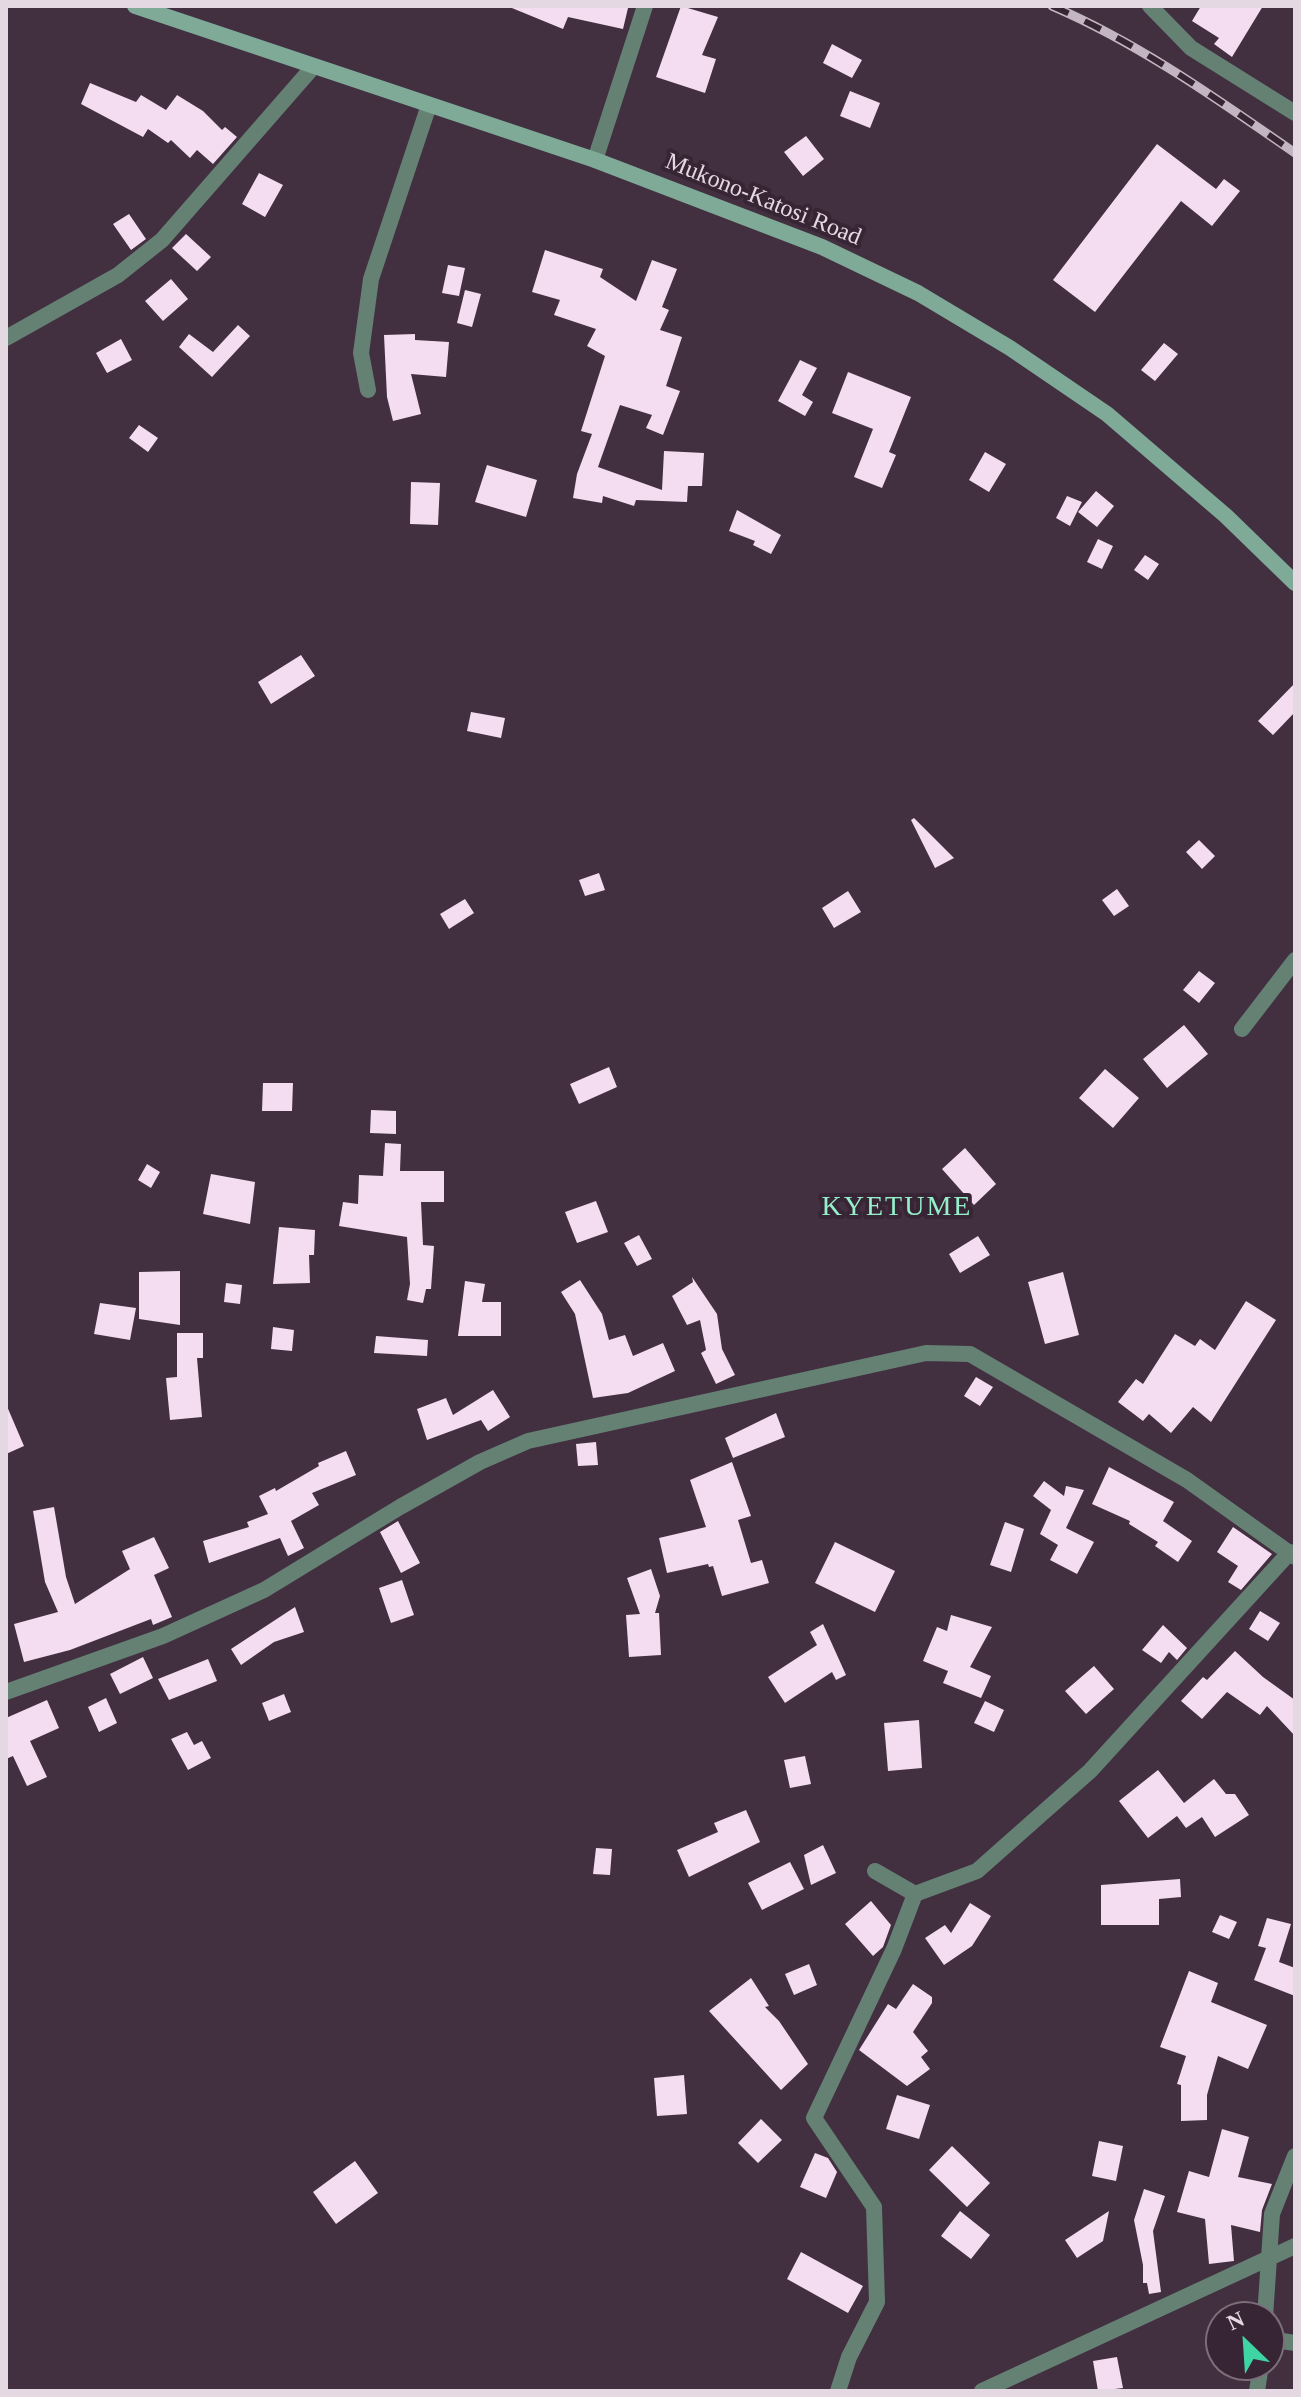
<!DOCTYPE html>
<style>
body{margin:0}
#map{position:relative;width:1301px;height:2397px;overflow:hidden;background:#422f40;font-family:"Times New Roman",serif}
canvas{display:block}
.frame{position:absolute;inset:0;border:8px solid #e4d8e2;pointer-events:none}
.north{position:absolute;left:1205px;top:2301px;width:80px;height:80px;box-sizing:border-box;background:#372535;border:2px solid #7c6d7a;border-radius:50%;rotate:335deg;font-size:22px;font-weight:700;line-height:32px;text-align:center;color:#e4d8e2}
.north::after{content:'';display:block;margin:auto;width:28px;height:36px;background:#3ed4a3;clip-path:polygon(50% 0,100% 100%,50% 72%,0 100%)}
</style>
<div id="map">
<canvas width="1301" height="2397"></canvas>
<div class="frame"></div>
<div class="north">N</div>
</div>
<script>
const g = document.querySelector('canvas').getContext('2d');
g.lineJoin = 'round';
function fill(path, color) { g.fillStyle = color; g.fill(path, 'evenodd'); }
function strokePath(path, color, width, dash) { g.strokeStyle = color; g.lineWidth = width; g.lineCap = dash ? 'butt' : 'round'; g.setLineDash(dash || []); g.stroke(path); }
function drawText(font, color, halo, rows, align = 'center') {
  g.font = font + ' "Times New Roman",serif'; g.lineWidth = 8; g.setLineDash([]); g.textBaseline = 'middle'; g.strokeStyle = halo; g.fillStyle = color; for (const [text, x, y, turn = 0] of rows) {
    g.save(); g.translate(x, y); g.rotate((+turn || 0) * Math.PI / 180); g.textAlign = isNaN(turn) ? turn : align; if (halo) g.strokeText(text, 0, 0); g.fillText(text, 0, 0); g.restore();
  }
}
const building = new Path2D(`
 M 507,6 L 619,6 L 628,8 L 623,29 L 568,17 L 563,29 Z
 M 681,6 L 718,17 L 702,55 L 716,59 L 705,93 L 656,77 Z
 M 1201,6 L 1263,6 L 1232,57 L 1214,44 L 1219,38 L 1192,21 Z
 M 832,44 L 862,60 L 852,78 L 823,63 Z
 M 90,83 L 136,102 L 141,95 L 166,110 L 177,95 L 203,111 L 222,130 L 225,127 L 237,137 L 213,164 L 197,150 L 190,158 L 171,140 L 168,143 L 148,129 L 143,137 L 81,104 Z
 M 850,91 L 880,103 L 870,128 L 840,116 Z
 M 806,136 L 824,159 L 803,176 L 784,152 Z
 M 1157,144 L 1216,189 L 1224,179 L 1240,191 L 1212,226 L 1181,201 L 1095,312 L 1053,280 Z
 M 259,173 L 283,185 L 265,217 L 242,204 Z
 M 129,214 L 146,239 L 131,250 L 113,224 Z
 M 186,234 L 211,257 L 197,271 L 172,248 Z
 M 545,250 L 603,269 L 600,277 L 636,301 L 652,260 L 677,269 L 662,307 L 669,310 L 660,330 L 682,337 L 666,386 L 680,391 L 663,435 L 646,428 L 652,415 L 620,405 L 598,467 L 662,490 L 664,451 L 704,453 L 702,486 L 688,486 L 687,502 L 636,500 L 634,506 L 603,496 L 602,503 L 573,498 L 577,474 L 592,434 L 581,431 L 605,356 L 587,346 L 596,329 L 554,315 L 560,300 L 532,292 Z
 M 448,265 L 465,268 L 459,296 L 442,293 Z
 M 171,279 L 188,299 L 163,321 L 145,301 Z
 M 465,290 L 481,294 L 472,327 L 457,323 Z
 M 238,325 L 250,336 L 212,377 L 179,347 L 189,334 L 213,352 Z
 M 415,334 L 415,340 L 449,342 L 446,377 L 411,374 L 421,414 L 393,421 L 387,397 L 384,335 Z
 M 121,339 L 132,360 L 107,373 L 96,353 Z
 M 1164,343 L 1178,354 L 1155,381 L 1141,370 Z
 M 800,360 L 817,368 L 802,395 L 813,402 L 805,416 L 778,401 Z
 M 848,372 L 911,397 L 889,452 L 896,455 L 882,488 L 854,477 L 873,429 L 832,413 Z
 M 139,425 L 158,438 L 148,452 L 129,438 Z
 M 985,452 L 1006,464 L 989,492 L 969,480 Z
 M 487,465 L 537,480 L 526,517 L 475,502 Z
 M 411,482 L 440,483 L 438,525 L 410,524 Z
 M 1096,491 L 1114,506 L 1097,527 L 1078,512 Z
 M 1067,496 L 1082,502 L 1070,526 L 1056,518 Z
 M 737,510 L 781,535 L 771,554 L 753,545 L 755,541 L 729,531 Z
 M 1098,539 L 1113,546 L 1102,569 L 1087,562 Z
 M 1145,555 L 1159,564 L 1148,580 L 1134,570 Z
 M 301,655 L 315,676 L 271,704 L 258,682 Z
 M 1295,683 L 1295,712 L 1273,735 L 1258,721 Z
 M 471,712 L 505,718 L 501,738 L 467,731 Z
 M 914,818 L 954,858 L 935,868 L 911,820 Z
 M 1199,840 L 1215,856 L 1202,869 L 1186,852 Z
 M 599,873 L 605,890 L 585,896 L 579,880 Z
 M 1117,889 L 1129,906 L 1114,916 L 1102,900 Z
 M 848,891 L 861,912 L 834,928 L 822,908 Z
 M 465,899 L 474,913 L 449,929 L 440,914 Z
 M 1199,971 L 1215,983 L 1199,1003 L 1183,990 Z
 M 1184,1025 L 1208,1054 L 1167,1088 L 1143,1059 Z
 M 609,1067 L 617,1087 L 579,1104 L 570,1084 Z
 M 1105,1069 L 1139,1098 L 1113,1128 L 1079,1098 Z
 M 263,1083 L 293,1083 L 292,1111 L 262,1111 Z
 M 371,1110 L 396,1111 L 396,1134 L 370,1133 Z
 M 385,1143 L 401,1144 L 400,1171 L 444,1171 L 444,1202 L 421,1202 L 423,1245 L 434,1246 L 431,1289 L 426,1289 L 423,1303 L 407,1300 L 410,1284 L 407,1237 L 339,1226 L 343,1202 L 358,1204 L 359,1175 L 383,1176 Z
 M 965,1148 L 996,1184 L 974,1205 L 942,1169 Z
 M 147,1164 L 160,1172 L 151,1188 L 138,1180 Z
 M 211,1174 L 255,1182 L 250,1224 L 203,1214 Z
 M 596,1201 L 608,1232 L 577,1243 L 565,1212 Z
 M 279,1227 L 315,1230 L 314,1255 L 309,1255 L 310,1283 L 273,1284 Z
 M 639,1235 L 652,1259 L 637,1266 L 624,1243 Z
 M 978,1236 L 990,1255 L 960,1273 L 949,1254 Z
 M 180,1271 L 180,1325 L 139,1319 L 139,1272 Z
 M 1063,1272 L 1079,1335 L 1045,1344 L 1028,1282 Z
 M 692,1277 L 717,1314 L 722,1349 L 735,1375 L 716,1384 L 701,1353 L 706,1350 L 700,1320 L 687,1325 L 672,1296 L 693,1282 Z
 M 580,1280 L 602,1314 L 609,1340 L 625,1335 L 633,1356 L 663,1343 L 675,1371 L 628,1393 L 593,1398 L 575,1314 L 561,1292 Z
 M 465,1281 L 485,1284 L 482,1302 L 501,1302 L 501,1336 L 458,1336 Z
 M 226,1283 L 242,1285 L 240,1304 L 224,1302 Z
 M 1246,1301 L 1276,1320 L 1211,1422 L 1193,1407 L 1171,1433 L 1149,1414 L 1143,1421 L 1118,1402 L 1136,1379 L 1143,1384 L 1175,1334 L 1195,1346 L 1200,1339 L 1215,1350 Z
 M 100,1303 L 136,1308 L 130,1340 L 94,1334 Z
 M 273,1327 L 294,1330 L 292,1351 L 271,1349 Z
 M 177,1333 L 203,1333 L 203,1358 L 197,1358 L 202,1417 L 170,1420 L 166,1378 L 177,1377 Z
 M 376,1336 L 428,1340 L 427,1356 L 374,1353 Z
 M 976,1377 L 993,1387 L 980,1406 L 964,1396 Z
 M 493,1390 L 510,1417 L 488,1431 L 481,1420 L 427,1440 L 417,1409 L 446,1398 L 453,1415 Z
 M 6,1404 L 24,1446 L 6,1454 Z
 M 776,1413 L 785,1437 L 733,1458 L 725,1438 Z
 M 596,1442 L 598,1465 L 578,1466 L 576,1444 Z
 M 346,1451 L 356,1475 L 312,1493 L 319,1505 L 291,1521 L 304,1548 L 288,1556 L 280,1538 L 209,1563 L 203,1541 L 249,1527 L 247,1522 L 268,1514 L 259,1496 L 275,1488 L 276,1491 L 319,1466 L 318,1463 Z
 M 732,1462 L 751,1516 L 738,1520 L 751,1563 L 762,1560 L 769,1583 L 722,1596 L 713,1566 L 709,1567 L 708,1564 L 667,1573 L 659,1538 L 706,1527 L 690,1480 Z
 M 1109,1467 L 1174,1502 L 1163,1521 L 1192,1541 L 1178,1562 L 1155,1546 L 1158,1542 L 1129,1524 L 1130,1521 L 1092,1504 Z
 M 1044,1481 L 1064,1496 L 1066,1486 L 1084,1490 L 1066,1528 L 1094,1542 L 1077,1574 L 1050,1560 L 1058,1545 L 1040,1534 L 1051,1510 L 1033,1496 Z
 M 54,1507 L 66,1577 L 75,1604 L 130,1569 L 122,1551 L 154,1537 L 169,1568 L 154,1575 L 172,1617 L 153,1625 L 151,1619 L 70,1650 L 24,1662 L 14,1624 L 58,1612 L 45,1582 L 33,1511 Z
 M 398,1521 L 420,1563 L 401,1573 L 380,1532 Z
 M 1005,1522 L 1024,1529 L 1011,1572 L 990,1565 Z
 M 1233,1527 L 1272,1554 L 1241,1590 L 1228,1582 L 1238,1566 L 1217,1552 Z
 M 835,1542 L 895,1571 L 875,1612 L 815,1583 Z
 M 651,1569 L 660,1596 L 655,1613 L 659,1613 L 661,1655 L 629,1657 L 626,1615 L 640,1614 L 627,1578 Z
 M 402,1580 L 414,1615 L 391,1623 L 379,1588 Z
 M 295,1607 L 304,1632 L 274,1642 L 241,1665 L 231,1649 Z
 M 1260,1611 L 1280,1623 L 1268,1641 L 1249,1629 Z
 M 951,1615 L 992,1627 L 970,1667 L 991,1676 L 981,1698 L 943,1683 L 948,1671 L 923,1661 L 937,1627 L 947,1631 Z
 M 823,1624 L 846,1675 L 836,1680 L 832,1672 L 785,1703 L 768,1677 L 817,1645 L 810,1632 Z
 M 1163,1625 L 1187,1648 L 1177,1660 L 1169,1652 L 1161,1663 L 1142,1650 Z
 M 1235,1651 L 1263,1677 L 1295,1700 L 1295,1736 L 1267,1706 L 1260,1715 L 1227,1692 L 1202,1719 L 1181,1701 L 1203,1677 L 1207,1680 Z
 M 143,1657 L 153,1678 L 120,1694 L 110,1674 Z
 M 208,1659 L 217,1681 L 169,1700 L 158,1679 Z
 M 1094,1666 L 1114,1689 L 1086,1714 L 1065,1691 Z
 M 284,1694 L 291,1712 L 269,1721 L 262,1703 Z
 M 106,1698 L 117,1723 L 99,1732 L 88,1707 Z
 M 47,1700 L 59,1728 L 30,1741 L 47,1777 L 27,1786 L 13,1756 L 6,1759 L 6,1718 Z
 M 985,1701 L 1004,1710 L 994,1732 L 974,1723 Z
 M 919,1720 L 922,1768 L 888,1771 L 884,1723 Z
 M 187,1732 L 194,1745 L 202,1741 L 211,1758 L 188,1770 L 171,1739 Z
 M 805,1756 L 811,1784 L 790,1788 L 784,1760 Z
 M 1158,1770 L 1184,1803 L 1214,1779 L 1226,1794 L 1235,1794 L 1249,1815 L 1215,1837 L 1202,1817 L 1186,1828 L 1177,1816 L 1148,1838 L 1119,1801 Z
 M 746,1810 L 760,1842 L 689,1877 L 677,1850 L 718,1832 L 714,1823 Z
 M 823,1845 L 836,1873 L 811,1885 L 804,1855 Z
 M 596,1848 L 612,1849 L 610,1875 L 593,1874 Z
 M 790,1862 L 804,1889 L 762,1910 L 748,1883 Z
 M 1180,1879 L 1181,1897 L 1159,1899 L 1159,1925 L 1101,1925 L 1101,1885 Z
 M 871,1901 L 891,1925 L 883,1947 L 873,1956 L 845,1924 Z
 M 970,1903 L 991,1916 L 972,1946 L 944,1965 L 925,1938 L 945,1925 L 951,1933 Z
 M 1220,1915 L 1237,1922 L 1229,1939 L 1212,1932 Z
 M 1267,1918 L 1291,1924 L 1279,1962 L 1295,1968 L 1295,1996 L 1254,1980 L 1266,1948 L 1258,1946 Z
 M 809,1964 L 817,1985 L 794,1995 L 785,1974 Z
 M 1189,1971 L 1218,1983 L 1211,2002 L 1267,2025 L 1248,2069 L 1218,2056 L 1207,2095 L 1207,2120 L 1181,2121 L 1181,2085 L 1177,2084 L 1186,2056 L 1160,2047 Z
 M 751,1978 L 769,2006 L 765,2007 L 779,2021 L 808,2064 L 781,2090 L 709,2011 Z
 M 913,1984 L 932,1997 L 932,2003 L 913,2032 L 928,2051 L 921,2057 L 930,2069 L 907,2086 L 859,2050 L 888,2004 L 896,2009 Z
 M 684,2075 L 687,2114 L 657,2116 L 654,2078 Z
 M 897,2095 L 930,2105 L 919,2139 L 886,2129 Z
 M 761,2119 L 782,2140 L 758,2163 L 738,2143 Z
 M 1222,2129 L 1249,2137 L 1238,2177 L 1272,2184 L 1262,2210 L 1260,2232 L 1231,2225 L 1234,2261 L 1209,2264 L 1205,2219 L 1177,2212 L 1189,2171 L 1209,2177 Z
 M 1099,2141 L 1123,2146 L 1116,2181 L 1092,2176 Z
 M 952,2146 L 990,2183 L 967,2207 L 929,2170 Z
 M 815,2153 L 828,2158 L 837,2172 L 826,2198 L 800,2187 Z
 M 355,2161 L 378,2193 L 336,2224 L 313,2192 Z
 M 1144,2189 L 1165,2196 L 1153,2231 L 1161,2292 L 1149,2294 L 1147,2283 L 1143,2283 L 1143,2265 L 1134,2220 Z
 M 960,2211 L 990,2235 L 971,2259 L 941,2236 Z
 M 1109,2211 L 1103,2241 L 1077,2258 L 1065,2240 Z
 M 801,2252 L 863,2286 L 848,2313 L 787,2279 Z
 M 1117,2357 L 1123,2388 L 1098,2391 L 1093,2361 Z`);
const minor = new Path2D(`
 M 1150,6 L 1191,48 L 1295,113
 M 595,160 L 645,6
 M 6,338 L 118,275 L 162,240 L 313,67
 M 368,390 L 361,353 L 371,279 L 429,105
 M 1242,1029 L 1295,960
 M 6,1692 L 163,1636 L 264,1590 L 400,1507 L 480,1462 L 528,1441 L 926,1353 L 970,1354 L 1187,1480 L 1295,1557
 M 875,1871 L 915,1894 L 977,1871 L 1090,1771 L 1290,1552
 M 1265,2317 L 1272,2214 L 1295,2156
 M 1269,2339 L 1295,2343
 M 838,2391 L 849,2357 L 877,2302 L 874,2207 L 814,2118 L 894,1949 L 915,1894
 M 982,2391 L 1295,2246
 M 1257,2391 L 1261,2365`);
const secondary = new Path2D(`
 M 135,6 L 595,160 L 822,247 L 918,293 L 1010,348 L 1107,414 L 1226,516 L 1295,583`);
const rail = new Path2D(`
 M 1052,6 C 1140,44 1217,99 1295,153`);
const streetNames = [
 ["Mukono-Katosi Road",763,200,22]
];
const quarterNames = [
 ["KYETUME",897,1208]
];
fill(building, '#f4dcf1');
strokePath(minor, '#658174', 16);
strokePath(secondary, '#7eaa97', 16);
strokePath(rail, '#c3b5c1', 9);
strokePath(rail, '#372535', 6, [18]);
drawText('24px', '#e4d8e2', '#372535', streetNames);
g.letterSpacing = '2px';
drawText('28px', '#96efcb', '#372535', quarterNames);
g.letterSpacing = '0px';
</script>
